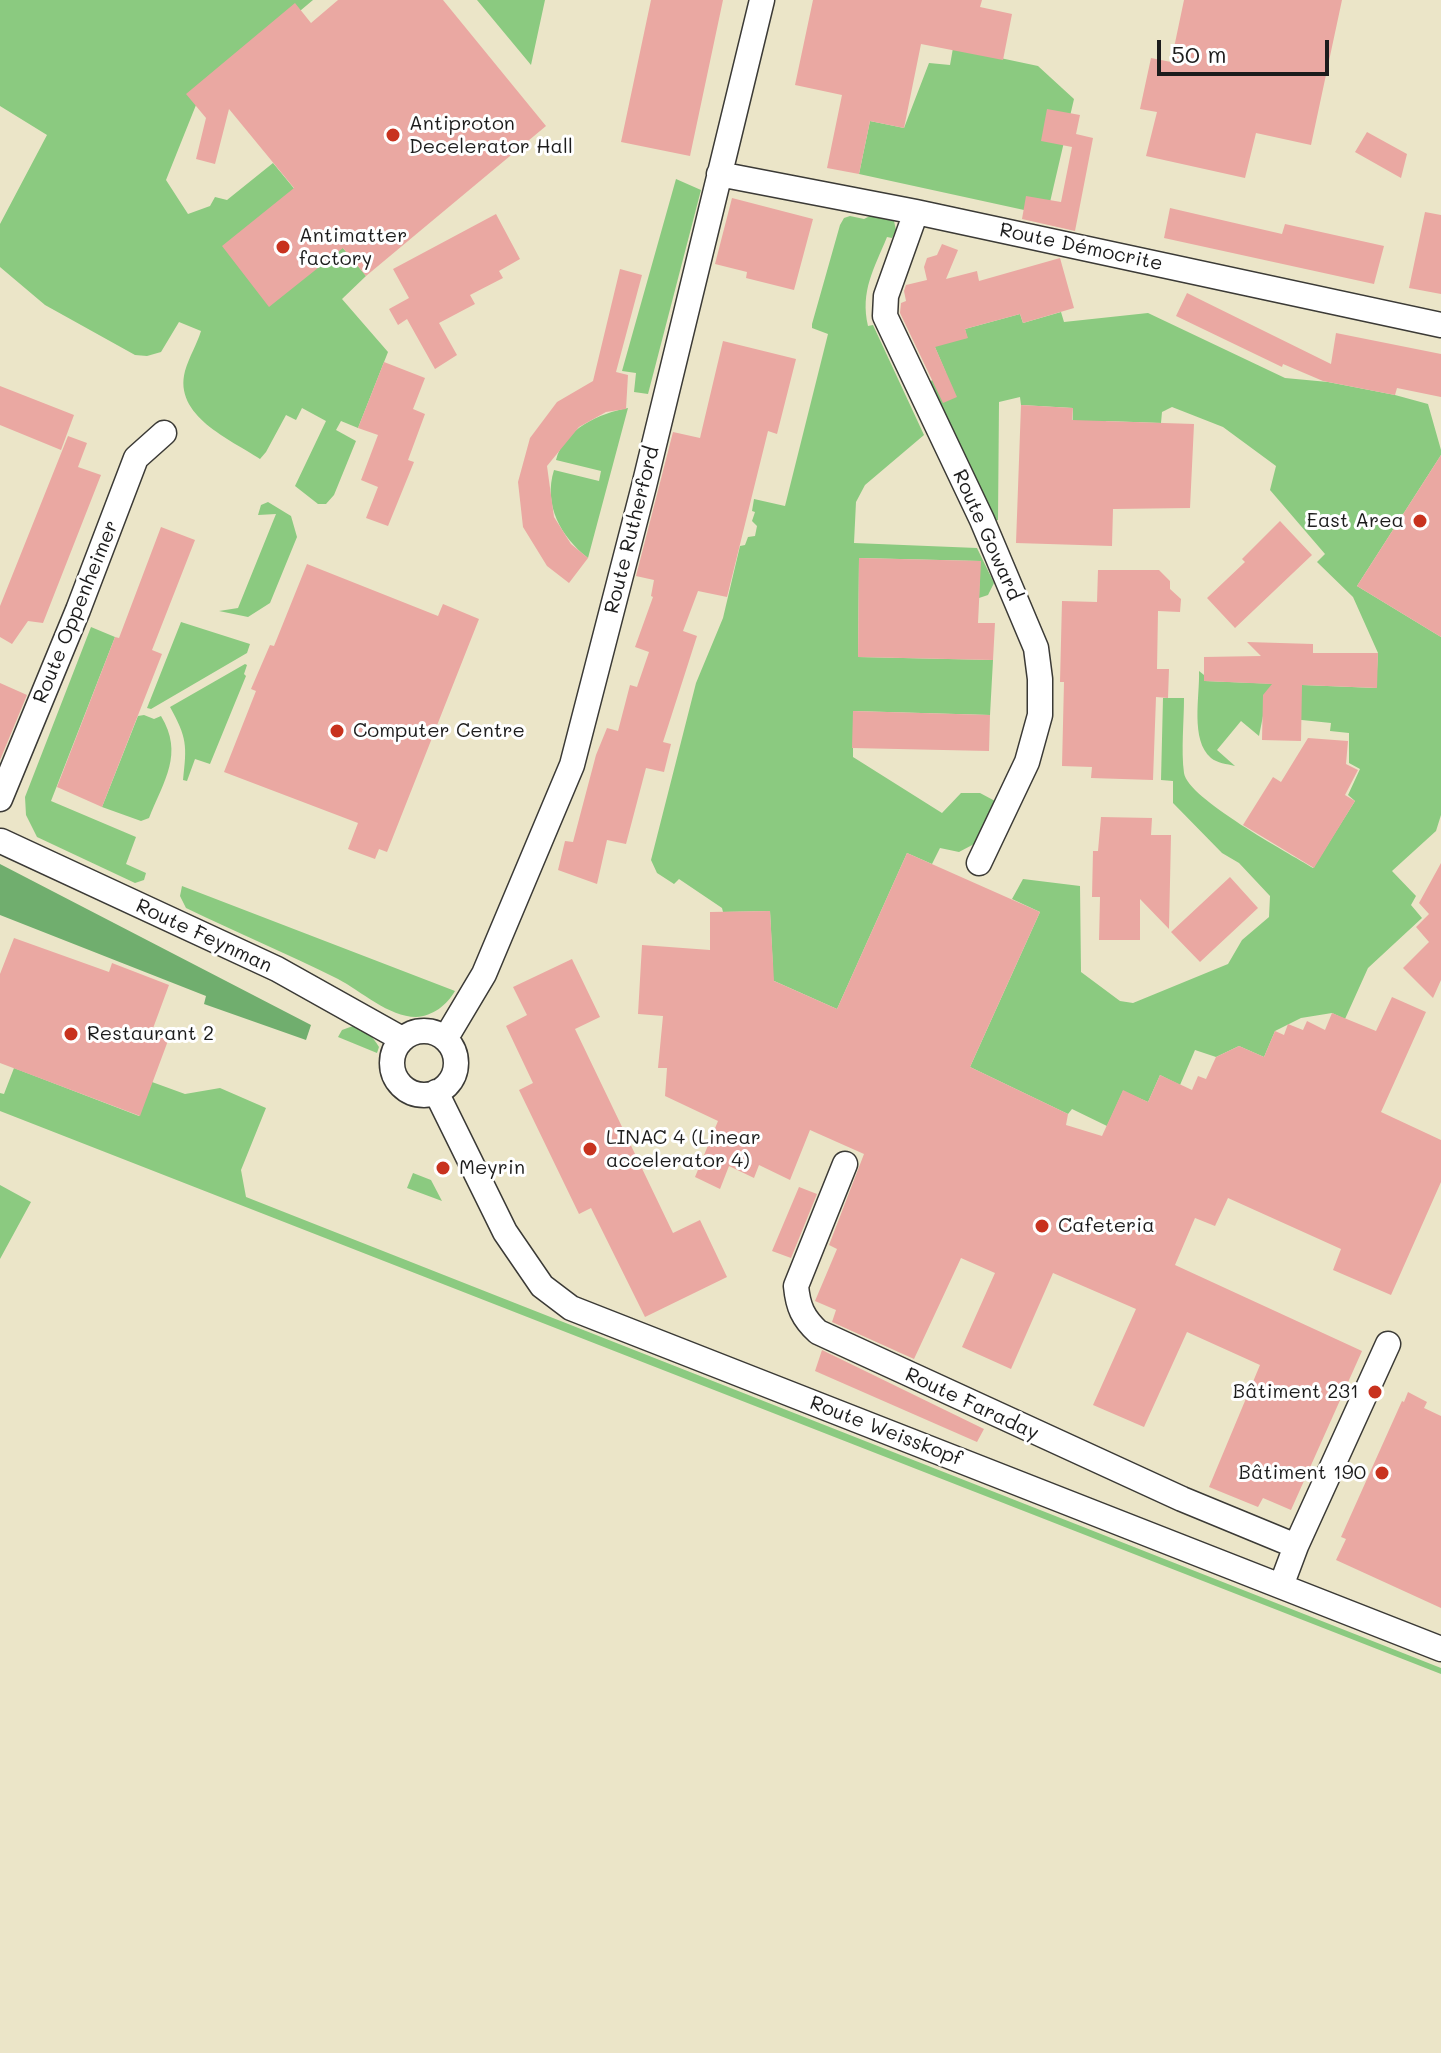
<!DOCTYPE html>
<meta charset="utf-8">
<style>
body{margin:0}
#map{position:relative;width:1441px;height:2053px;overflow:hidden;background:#ebe5c8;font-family:Mali,sans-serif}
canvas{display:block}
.scale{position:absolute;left:1157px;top:40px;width:172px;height:36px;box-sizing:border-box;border:4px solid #1c1c1c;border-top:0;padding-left:10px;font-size:24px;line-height:28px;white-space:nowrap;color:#1c1c1c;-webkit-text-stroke:6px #fff;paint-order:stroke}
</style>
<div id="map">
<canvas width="1441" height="2053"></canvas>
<div class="scale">50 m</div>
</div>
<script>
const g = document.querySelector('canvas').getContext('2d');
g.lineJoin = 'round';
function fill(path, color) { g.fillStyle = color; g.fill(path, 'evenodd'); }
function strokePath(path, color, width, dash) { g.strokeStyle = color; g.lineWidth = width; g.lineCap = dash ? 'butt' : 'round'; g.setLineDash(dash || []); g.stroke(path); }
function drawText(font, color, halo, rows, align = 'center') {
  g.font = font + ' Mali,sans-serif'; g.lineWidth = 6; g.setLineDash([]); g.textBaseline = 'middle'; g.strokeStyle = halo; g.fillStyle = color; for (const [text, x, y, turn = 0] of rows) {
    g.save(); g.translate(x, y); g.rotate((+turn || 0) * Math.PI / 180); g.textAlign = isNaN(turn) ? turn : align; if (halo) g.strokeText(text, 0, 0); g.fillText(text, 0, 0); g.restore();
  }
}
const green = new Path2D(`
 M 0,0 L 313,0 L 200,95 L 166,180 L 188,214 L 210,206 L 215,197 L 227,200 L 273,163 L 366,276 L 342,299 L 388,352 L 358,428 L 341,421 L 336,430 L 356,441 L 334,495 L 326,504 L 318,504 L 295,486 L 326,421 L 302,408 L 296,420 L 286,415 L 266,452 L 260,459 C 230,439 173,416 185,371 C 189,357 197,344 201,331 L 179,322 L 161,352 L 147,356 L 135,355 L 45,305 L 0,267 L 0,224 L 47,135 L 0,106 Z
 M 477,0 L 545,0 L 531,65 Z
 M 953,48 L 1038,66 L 1074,99 L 1047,215 L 859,174 L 870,121 L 904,128 L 929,63 L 950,65 Z
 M 676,179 L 701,190 L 648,394 L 634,392 L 636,373 L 622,371 Z
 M 850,216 L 864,219 L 870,216 L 894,221 L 896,230 L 892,238 L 887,237 C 874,269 860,291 868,326 L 873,325 L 924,435 L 865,485 L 856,502 L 854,543 L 977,548 L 994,583 L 988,595 L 979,598 L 980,561 L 859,558 L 858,657 L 993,660 L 990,715 L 853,711 L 853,757 L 942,813 L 961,793 L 980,793 L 995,801 L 976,843 L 959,852 L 940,848 L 932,864 L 907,853 L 837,1009 L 763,976 L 773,970 L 770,911 L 723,912 L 722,908 L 679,879 L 674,884 L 657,873 L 651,860 L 696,683 L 723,618 L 740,546 L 745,545 L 748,537 L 755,536 L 757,526 L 752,521 L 755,512 L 752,511 L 754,499 L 785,506 L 828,334 L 812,328 L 812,324 L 840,225 L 844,218 Z
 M 1061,312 L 1064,322 L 1148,313 L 1285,378 L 1328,382 L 1395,395 L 1428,404 L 1441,450 L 1441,455 L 1357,586 L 1441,637 L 1441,815 L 1436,831 L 1392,871 L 1416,896 L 1411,905 L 1422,918 L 1368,968 L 1345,1019 L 1332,1013 L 1301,1018 L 1275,1031 L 1264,1057 L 1239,1046 L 1216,1057 L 1195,1050 L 1180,1085 L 1160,1075 L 1148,1102 L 1123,1091 L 1107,1126 L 1072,1109 L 1068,1114 L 970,1067 L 1040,912 L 1012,899 L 1023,879 L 1080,886 L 1081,972 L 1120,1001 L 1133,1003 L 1228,964 L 1242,940 L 1269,917 L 1270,896 L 1239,863 L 1222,853 L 1173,803 L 1173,781 L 1161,780 L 1163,698 L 1184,698 C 1184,722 1181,750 1184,773 C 1188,799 1289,853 1313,868 L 1355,801 L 1348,795 L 1360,769 L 1349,763 L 1349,733 L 1330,731 L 1331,723 L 1263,716 L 1259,736 L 1241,721 L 1217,750 L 1235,766 C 1227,764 1217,763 1211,758 C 1190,740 1200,696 1199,671 L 1204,675 L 1205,681 L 1376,688 L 1378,653 L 1353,597 L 1317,562 L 1325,554 L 1270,490 L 1276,466 L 1223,427 L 1172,407 L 1162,412 L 1161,423 L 1106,421 L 1070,497 L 1073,408 L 1021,405 L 1020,397 L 999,402 L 998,520 L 993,522 L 927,383 L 946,373 L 932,340 L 967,338 L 965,329 L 1020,314 L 1023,323 Z
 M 628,408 L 588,558 C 561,537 543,505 554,470 L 599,481 L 601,471 L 556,460 C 564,429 600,413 628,408 Z
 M 268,502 L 291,516 L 297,537 L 270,603 L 248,617 L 219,611 L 238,608 L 276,514 L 258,515 L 261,505 Z
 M 181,622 L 250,644 L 247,653 L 151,709 L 147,708 Z
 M 91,627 L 115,637 L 51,801 L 136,837 L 126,864 L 146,873 L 144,880 L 135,883 L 37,837 L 26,815 L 25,797 Z
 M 245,664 L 247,665 L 244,674 L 246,676 L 210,764 L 195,759 L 187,781 L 183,780 C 187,745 187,738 170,707 Z
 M 144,715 L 154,719 L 161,716 C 184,754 164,780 149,818 L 141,821 L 102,807 L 138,716 Z
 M 182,886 L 455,991 C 447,1005 433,1016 416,1017 C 389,1017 361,991 338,979 C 288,954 236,932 186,908 L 180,896 Z
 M 353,1026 C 365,1028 373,1037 379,1047 L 377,1053 L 338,1037 L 342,1030 Z
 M 14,1068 L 139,1116 L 152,1082 L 185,1094 L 220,1088 L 266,1108 L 241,1170 L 246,1197 L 1441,1668 L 1441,1674 L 0,1111 L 0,1093 L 4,1094 Z
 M 413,1173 L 431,1180 L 442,1201 L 407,1188 Z
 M 0,1185 L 31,1202 L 0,1259 Z`);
const forest = new Path2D(`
 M 0,864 L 311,1025 L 306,1040 L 204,1004 L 206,996 L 0,915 Z`);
const building = new Path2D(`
 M 338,0 L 443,0 L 546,126 L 366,276 L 343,248 L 269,307 L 222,246 L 294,188 L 229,109 L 215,164 L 196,159 L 206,118 L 186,94 L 295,3 L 311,23 Z
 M 651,0 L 723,0 L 690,156 L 621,142 Z
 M 813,0 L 982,0 L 980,7 L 1012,14 L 1003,60 L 921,44 L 904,128 L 870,121 L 859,174 L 827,168 L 842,95 L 795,85 Z
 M 1184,0 L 1342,0 L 1311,145 L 1256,133 L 1245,178 L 1146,156 L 1157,112 L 1140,109 L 1151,58 L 1171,62 Z
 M 1047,109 L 1080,115 L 1076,134 L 1093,138 L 1075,231 L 1022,219 L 1026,196 L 1061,202 L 1072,147 L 1041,141 Z
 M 1367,132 L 1407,154 L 1401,178 L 1355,152 Z
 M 732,198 L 813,219 L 794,290 L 746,278 L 747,272 L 715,264 Z
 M 1170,208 L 1282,234 L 1285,224 L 1384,246 L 1374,284 L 1164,238 Z
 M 1425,212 L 1441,215 L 1441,294 L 1409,288 Z
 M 496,214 L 520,259 L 499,271 L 503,278 L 470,295 L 475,304 L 439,323 L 457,355 L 435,369 L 407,319 L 398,325 L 389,309 L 409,298 L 393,269 Z
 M 942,244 L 958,250 L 946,279 L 977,271 L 979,281 L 1060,258 L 1074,308 L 1023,323 L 1020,314 L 965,329 L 968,338 L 935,347 L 957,397 L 943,403 L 900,313 L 901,303 L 906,301 L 904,291 L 906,285 L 927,280 L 924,267 L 927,258 L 937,255 Z
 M 620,269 L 642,275 L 616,372 L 628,375 L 626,409 L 606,412 L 579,427 L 547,466 L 554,517 L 571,544 L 588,558 L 569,583 L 547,566 L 523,527 L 518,482 L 530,438 L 557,402 L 593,381 Z
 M 1187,293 L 1331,364 L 1336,333 L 1441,354 L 1441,397 L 1397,388 L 1395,395 L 1323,381 L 1283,364 L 1282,367 L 1176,316 Z
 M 723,341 L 796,359 L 777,434 L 768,431 L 727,597 L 698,591 L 683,631 L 697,636 L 663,742 L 671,744 L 664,772 L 646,768 L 626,844 L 607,840 L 597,884 L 558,870 L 565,841 L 573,842 L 596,755 L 607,728 L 618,731 L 630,685 L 637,687 L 649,652 L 635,647 L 653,597 L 651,596 L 654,580 L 636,576 L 673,432 L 700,438 Z
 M 384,362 L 425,378 L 413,409 L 425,414 L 408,460 L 414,462 L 388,526 L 366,518 L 378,487 L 361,480 L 378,435 L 358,428 Z
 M 0,386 L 74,415 L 61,450 L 0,425 Z
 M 1021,405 L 1073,408 L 1072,420 L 1194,424 L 1190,508 L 1113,509 L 1112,546 L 1016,543 Z
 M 68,436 L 87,443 L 78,467 L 101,475 L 43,623 L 28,621 L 12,644 L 0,637 L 0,606 Z
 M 1441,455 L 1441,637 L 1357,586 Z
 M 1280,521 L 1312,555 L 1235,628 L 1207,598 L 1245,562 L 1242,559 Z
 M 161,527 L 195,540 L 152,650 L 162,654 L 102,807 L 57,787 L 115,637 L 119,638 Z
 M 859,558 L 981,561 L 978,623 L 995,623 L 993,660 L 858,657 Z
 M 307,564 L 438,616 L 443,604 L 479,619 L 387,852 L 379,849 L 375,859 L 348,849 L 358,823 L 224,772 L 256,691 L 251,689 L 270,645 L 274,646 Z
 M 1098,570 L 1159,570 L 1170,581 L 1170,589 L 1181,599 L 1180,612 L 1158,611 L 1157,669 L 1169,669 L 1168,698 L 1156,697 L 1153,780 L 1091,778 L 1092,767 L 1062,766 L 1064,682 L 1060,682 L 1062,601 L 1097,602 Z
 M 1247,642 L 1313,644 L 1313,653 L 1378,653 L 1377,688 L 1302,685 L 1301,741 L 1262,740 L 1263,695 L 1272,684 L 1204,681 L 1204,657 L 1261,656 Z
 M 0,683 L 27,695 L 0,760 Z
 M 853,711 L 990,715 L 989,751 L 852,748 Z
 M 1308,738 L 1348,741 L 1346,764 L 1358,770 L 1345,795 L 1355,801 L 1314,868 L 1243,825 L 1273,777 L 1281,782 Z
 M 1101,817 L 1152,818 L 1151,835 L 1171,835 L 1169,929 L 1140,899 L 1140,940 L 1099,940 L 1100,897 L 1092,897 L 1093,851 L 1098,851 Z
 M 907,853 L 1040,912 L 970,1067 L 1068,1114 L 1066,1125 L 1102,1136 L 1123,1090 L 1148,1102 L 1160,1075 L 1192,1090 L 1198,1076 L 1206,1079 L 1216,1057 L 1239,1046 L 1264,1057 L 1275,1031 L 1284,1035 L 1288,1024 L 1303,1030 L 1307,1021 L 1325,1030 L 1332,1013 L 1376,1031 L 1392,997 L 1426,1012 L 1381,1112 L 1441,1140 L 1441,1182 L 1391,1295 L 1333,1270 L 1341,1249 L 1228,1198 L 1215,1226 L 1195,1218 L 1175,1265 L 1362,1351 L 1291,1510 L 1263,1498 L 1258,1507 L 1209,1487 L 1260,1365 L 1187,1332 L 1144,1427 L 1093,1405 L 1136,1309 L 1053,1273 L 1011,1369 L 962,1347 L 995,1273 L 961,1258 L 914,1359 L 832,1322 L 836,1310 L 815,1301 L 837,1249 L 829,1245 L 864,1154 L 810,1130 L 790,1180 L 759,1165 L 754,1178 L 729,1166 L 720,1189 L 695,1177 L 718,1121 L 665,1096 L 667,1068 L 658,1068 L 663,1016 L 638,1014 L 642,945 L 710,950 L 710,912 L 770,911 L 774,981 L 837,1009 Z
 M 1441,863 L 1441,980 L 1433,998 L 1403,968 L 1429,942 L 1416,927 L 1429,914 L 1419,903 Z
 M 1230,877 L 1258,908 L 1200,962 L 1171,932 Z
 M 14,938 L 109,972 L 112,963 L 169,985 L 152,1031 L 169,1038 L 140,1116 L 0,1063 L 0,974 Z
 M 572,959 L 600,1017 L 575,1029 L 673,1233 L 700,1220 L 727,1277 L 645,1317 L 591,1208 L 579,1214 L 519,1090 L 533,1083 L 506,1026 L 527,1015 L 513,987 Z
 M 799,1187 L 817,1194 L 791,1258 L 772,1251 Z
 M 822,1350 L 984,1429 L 977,1442 L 815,1371 Z
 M 1408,1392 L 1427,1402 L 1424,1408 L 1441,1416 L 1441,1608 L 1336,1560 L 1346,1539 L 1341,1537 L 1402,1401 L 1404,1402 Z`);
const minor = new Path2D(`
 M 719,174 L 916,212 L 1441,325
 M 916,212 L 886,296 L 885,316 L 982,520 L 1036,648 L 1040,679 L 1040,715 L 1027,762 L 979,863
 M 0,799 L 78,610 L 136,458 L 164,433
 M 1,841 L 277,969 L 402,1039
 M392 1063a32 32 0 1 1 64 0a32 32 0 1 1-64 0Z
 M 443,1037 L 450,1031 L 484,974 L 572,765 L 644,486 L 762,0
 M 436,1092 L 505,1232 L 542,1286 L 571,1308 L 1441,1649
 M 845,1164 L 796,1286 C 798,1307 803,1318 818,1332 L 1182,1499 L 1296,1546
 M 1281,1586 L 1296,1546 L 1388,1344`);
const markers = [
 [393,135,8,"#c8321e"],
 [283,247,8,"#c8321e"],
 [1420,521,8,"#c8321e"],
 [337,731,8,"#c8321e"],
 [71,1034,8,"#c8321e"],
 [590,1149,8,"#c8321e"],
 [443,1168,8,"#c8321e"],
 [1042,1226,8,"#c8321e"],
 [1375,1392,8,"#c8321e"],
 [1382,1473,8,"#c8321e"]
];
const poiNames = [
 ["Antiproton",409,124],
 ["Decelerator Hall",409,147],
 ["Antimatter",299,236],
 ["factory",299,259],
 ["East Area",1404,521,"right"],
 ["Computer Centre",353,731],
 ["Restaurant 2",87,1034],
 ["LINAC 4 (Linear",606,1138],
 ["accelerator 4)",606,1161],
 ["Meyrin",459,1168],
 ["Cafeteria",1058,1226],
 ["Bâtiment 231",1359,1392,"right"],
 ["Bâtiment 190",1366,1473,"right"]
];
const streetNames = [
 ["Route Démocrite",1081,247,12],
 ["Route Rutherford",632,530,-76],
 ["Route Goward",987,535,66],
 ["Route Oppenheimer",76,612,-68],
 ["Route Feynman",204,936,25],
 ["Route Faraday",972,1404,25],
 ["Route Weisskopf",886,1431,21]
];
fill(green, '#8bca80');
fill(forest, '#70ae6e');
fill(building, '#eaa8a2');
strokePath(minor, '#3b3a36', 27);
strokePath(minor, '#fff', 24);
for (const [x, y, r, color] of markers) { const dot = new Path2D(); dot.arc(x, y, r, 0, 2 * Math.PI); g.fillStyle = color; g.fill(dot); strokePath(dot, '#fff', 3); }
drawText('20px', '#1c1c1c', '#fff', poiNames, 'left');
drawText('20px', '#1c1c1c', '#fff', streetNames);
</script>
